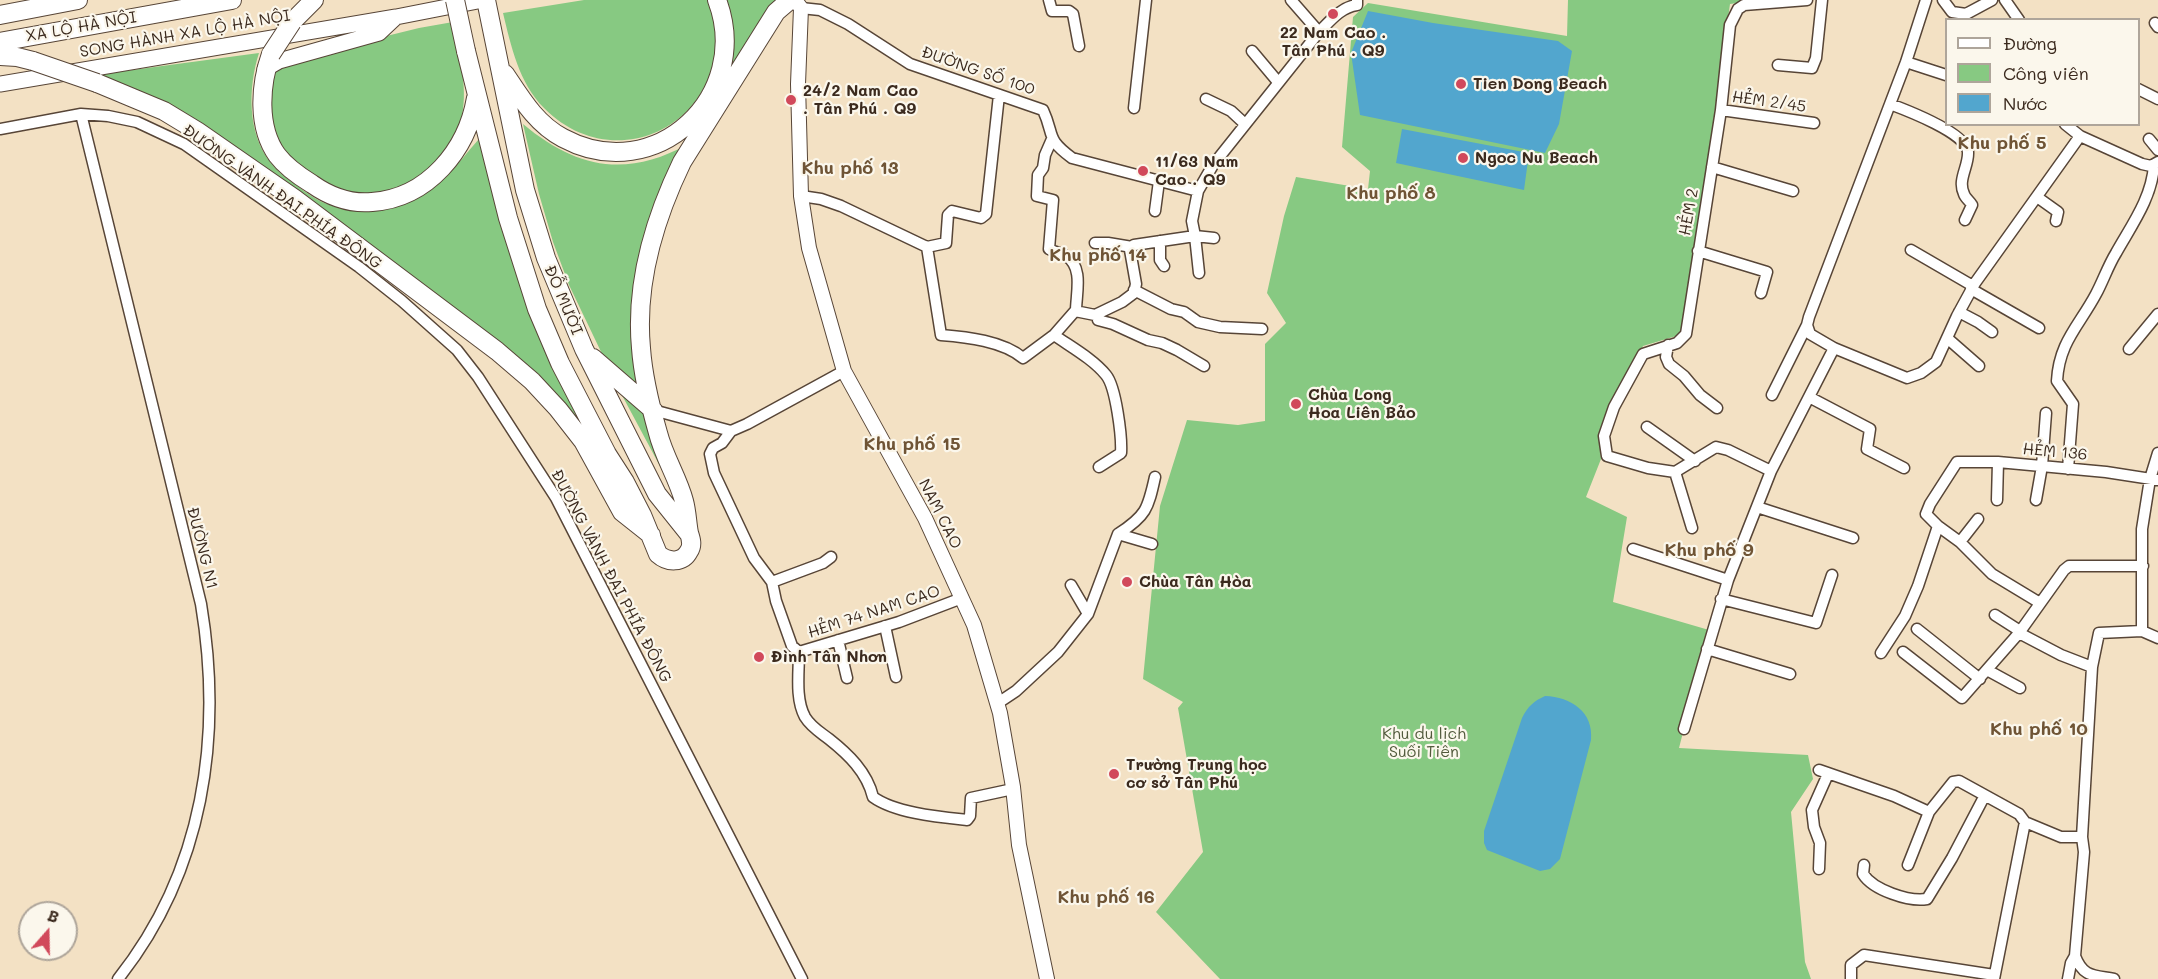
<!DOCTYPE html>
<meta charset="utf-8">
<style>
body{margin:0}
#map{position:relative;width:2158px;height:979px;overflow:hidden;background:#f3e1c4;font-family:Mali,sans-serif}
canvas{display:block}
.legend{position:absolute;left:1945px;top:18px;width:195px;height:108px;box-sizing:border-box;background:#fbf7ec;border:2px solid #aea59a;margin:0;padding:8px 10px;list-style:none;font-size:18px;color:#3b2a1e}
.legend li{display:flex;align-items:center;gap:12px;height:30px}
.legend b{width:30px;border:2px solid #aea59a}
.north{position:absolute;left:18px;top:901px;width:60px;height:60px;box-sizing:border-box;background:#fbf7ec;border:2px solid #aea59a;border-radius:50%;rotate:20deg;font-size:16px;font-weight:700;line-height:24px;text-align:center;color:#3b2a1e}
.north::after{content:'';display:block;margin:auto;width:21px;height:27px;background:#d1495b;clip-path:polygon(50% 0,100% 100%,50% 72%,0 100%)}
</style>
<div id="map">
<canvas width="2158" height="979"></canvas>
<ul class="legend">
<li><b style="height:8px;background:#fff"></b>Đường</li>
<li><b style="height:16px;background:#87c982"></b>Công viên</li>
<li><b style="height:16px;background:#52a6ce"></b>Nước</li>
</ul>
<div class="north">B</div>
</div>
<script>
const g = document.querySelector('canvas').getContext('2d');
g.lineJoin = 'round';
function fill(path, color) { g.fillStyle = color; g.fill(path, 'evenodd'); }
function strokePath(path, color, width, dash) { g.strokeStyle = color; g.lineWidth = width; g.lineCap = dash ? 'butt' : 'round'; g.setLineDash(dash || []); g.stroke(path); }
function drawText(font, color, halo, rows, align = 'center') {
  g.font = font + ' Mali,sans-serif'; g.lineWidth = 4.5; g.setLineDash([]); g.textBaseline = 'middle'; g.strokeStyle = halo; g.fillStyle = color; for (const [text, x, y, turn = 0] of rows) {
    g.save(); g.translate(x, y); g.rotate((+turn || 0) * Math.PI / 180); g.textAlign = isNaN(turn) ? turn : align; if (halo) g.strokeText(text, 0, 0); g.fillText(text, 0, 0); g.restore();
  }
}
const green = new Path2D(`
 M 584,0 L 707,0 C 716,11 717,24 716,38 C 715,131 610,175 544,108 C 519,83 511,46 503,13 Z
 M 723,0 L 780,0 L 724,80 Z
 M 1568,0 L 1759,0 L 1730,4 L 1683,334 L 1643,346 L 1599,437 L 1601,459 L 1586,497 L 1627,517 L 1613,602 L 1709,630 L 1679,748 L 1808,755 L 1813,779 L 1791,812 L 1805,962 L 1811,979 L 1220,979 L 1156,912 L 1203,852 L 1178,708 L 1183,702 L 1143,679 L 1160,506 L 1187,420 L 1238,425 L 1265,421 L 1265,344 L 1286,323 L 1267,293 L 1284,216 L 1296,177 L 1368,189 L 1370,171 L 1342,147 L 1353,17 L 1368,3 L 1567,36 Z
 M 453,22 C 459,52 468,86 462,116 C 454,160 405,195 362,195 C 340,196 321,183 305,170 C 288,156 278,145 273,122 C 268,104 271,87 273,68 L 281,62 L 419,28 Z
 M 259,53 C 248,87 247,134 271,163 C 279,173 289,180 299,187 C 311,197 328,207 344,208 C 351,209 438,181 444,176 C 457,167 468,151 479,139 L 595,445 L 465,317 L 95,75 Z
 M 523,124 C 577,169 627,178 688,144 L 656,212 L 642,395 L 604,358 L 569,285 L 553,242 L 539,194 Z
 M 616,384 L 646,412 L 677,498 Z`);
const water = new Path2D(`
 M 1368,11 L 1433,23 L 1558,41 L 1572,51 L 1559,124 L 1545,153 L 1360,115 L 1351,53 Z
 M 1402,129 L 1529,153 L 1524,190 L 1396,163 Z
 M 1545,696 C 1571,697 1594,712 1591,740 L 1560,859 L 1550,869 L 1540,871 L 1487,850 L 1484,843 L 1484,831 L 1522,718 C 1528,706 1534,701 1545,696 Z`);
const minor = new Path2D(`
 M 1049,0 L 1052,11 L 1069,11 L 1073,14 L 1079,46
 M 1291,0 L 1319,32
 M 1926,0 L 1906,62 L 1809,317 L 1807,325 L 1810,334 L 1834,348 L 1907,378 L 1921,373 L 1936,362 L 1957,316 L 1975,283 L 2080,136
 M 1943,0 L 1952,12 L 1966,14 L 1992,0
 M 2005,0 L 2019,20
 M 801,8 L 820,10 L 848,24 L 910,64 L 1043,110 C 1055,136 1045,138 1072,158 L 1198,191
 M 2155,23 L 2158,27
 M 1252,51 L 1278,82
 M 1906,62 L 1946,75
 M 1778,65 L 1812,68 L 1816,58 L 1822,0
 M 2138,89 L 2158,99
 M 1206,99 L 1231,111 L 1245,124
 M 1890,104 C 1906,110 1967,133 1968,152 C 1969,166 1957,180 1964,194 C 1965,198 1970,201 1972,205 L 1965,220
 M 1134,108 L 1146,0
 M 1721,110 L 1814,123
 M 81,114 L 201,604 C 223,736 204,871 118,979
 M 2065,124 L 2080,136 L 2142,164 L 2151,166 L 2158,162
 M 0,129 L 81,114 L 108,116 L 137,122 L 184,144 L 359,267 L 402,301 L 457,350 L 478,377 L 556,498 L 802,979
 M 1052,139 L 1045,155 L 1043,168 L 1038,175 L 1037,196 L 1053,200 L 1049,249 C 1054,252 1061,253 1066,256 C 1084,267 1076,294 1076,311
 M 2149,139 L 2158,150
 M 1712,167 L 1793,191
 M 801,196 L 821,199 L 841,206 L 927,247 L 941,335 C 967,337 1003,341 1023,358 L 1054,335 L 1075,311 L 1095,315 L 1122,302 L 1134,293 L 1136,284 L 1130,250 L 1134,245 L 1195,236 L 1192,221 L 1198,191 L 1213,165 L 1319,32 C 1330,21 1341,7 1357,5 L 1357,0
 M 2037,197 L 2058,212 L 2056,221
 M 1155,211 L 1159,181
 M 1160,241 L 1160,260 L 1164,266
 M 1095,243 L 1108,243 L 1132,247
 M 927,247 L 946,243 L 948,215 L 952,211 L 981,218 L 986,214 L 999,95
 M 1911,250 L 1973,286
 M 1698,251 L 1767,272 L 1761,293
 M 1199,273 L 1195,236 L 1214,238
 M 1971,289 L 2039,328
 M 1134,290 L 1171,309 L 1184,312 L 1198,322 L 1220,327 L 1262,329
 M 1959,312 L 1978,322 L 1992,332
 M 1098,320 L 1113,324 L 1148,340 L 1162,343 L 1177,350 L 1204,366
 M 1054,335 C 1071,347 1093,359 1106,375 C 1116,387 1122,437 1121,453 L 1099,467
 M 1947,338 L 1979,366
 M 1668,345 L 1666,357 L 1669,364 L 1684,376 L 1700,395 L 1717,408
 M 2129,349 L 2158,314
 M 1772,395 L 1807,325
 M 1809,397 L 1870,429 L 1867,449 L 1904,468
 M 653,410 L 731,431 L 747,424 L 844,371
 M 1647,427 L 1695,461
 M 731,431 L 722,443 L 713,448 L 710,454 L 714,473 L 754,558 L 772,582 L 776,601 L 792,646 L 799,652 L 899,622 L 962,598
 M 2158,453 L 2150,479 L 2142,529 L 2142,631 L 2158,638
 M 2068,469 L 2073,404 L 2057,381 C 2059,342 2079,326 2096,294 C 2103,281 2108,266 2116,253 C 2131,226 2152,198 2154,165
 M 1771,471 L 1728,450 L 1716,447 L 1675,472 L 1648,468 L 1607,456 L 1604,436 L 1614,407 L 1643,354 L 1677,343 L 1686,334 L 1721,110 L 1730,25 L 1738,9 L 1744,5 L 1807,0
 M 1675,472 L 1692,528
 M 1997,500 L 1998,462
 M 2036,500 L 2042,466 L 2046,413
 M 1757,507 L 1853,538
 M 1118,534 C 1146,516 1148,509 1155,477
 M 1960,542 L 1978,519
 M 1633,549 L 1728,580
 M 772,582 L 823,563 L 831,557
 M 1071,585 L 1088,614
 M 1721,599 L 1816,623 L 1832,575
 M 2040,603 L 1992,574 L 1960,542 L 1938,526 L 1926,514 L 1930,504 L 1957,462 L 1998,462 L 2106,472 L 2158,480
 M 1995,615 L 2020,631
 M 885,626 L 896,677
 M 1917,629 L 1980,679
 M 2019,633 L 2061,655 L 2092,667
 M 838,640 L 847,678
 M 1707,649 L 1790,674
 M 799,652 C 799,672 795,699 805,717 C 811,727 820,732 829,739 C 848,754 867,772 873,797 C 895,813 939,817 967,820 L 970,816 L 971,798 L 1013,789
 M 1903,652 L 1962,698 L 2019,633 L 2064,570 L 2069,566 L 2143,566
 M 1881,653 L 1905,616 L 1918,586 L 1938,526
 M 1987,670 L 2020,688
 M 998,703 L 1016,691 L 1058,652 L 1088,614 L 1118,534 L 1152,544
 M 1684,729 L 1728,580 L 1771,471 L 1834,348
 M 1819,770 L 1894,796 L 1929,812 L 1953,782 L 1959,781 L 2019,814 L 2025,822
 M 1864,865 L 1863,874 C 1873,890 1909,902 1927,899 L 1952,858 L 1984,797
 M 1908,865 L 1929,812
 M 1819,869 L 1820,843 L 1814,827 L 1812,810 L 1828,774
 M 1851,979 L 1851,965 L 1864,955 L 1994,975
 M 1994,979 L 2025,822 L 2061,837 L 2082,837
 M 2068,979 L 2071,963 L 2075,956
 M 2114,979 C 2093,975 2083,977 2075,956 L 2084,852 L 2082,837 L 2092,667 L 2099,633 L 2142,631`);
const tertiary = new Path2D(`
 M 795,0 L 801,8 L 798,84 L 801,196 L 809,248 L 844,371 L 925,518 L 974,625 L 1000,713 L 1013,787 L 1019,845 L 1047,979`);
const secondary = new Path2D(`
 M 265,69 L 279,61 L 379,33 L 396,17
 M 0,84 L 396,17 L 483,0`);
const trunk = new Path2D(`
 M 486,0 L 525,190 L 546,258 L 584,349 L 657,494 L 689,534
 M 0,15 L 78,0
 M 292,22 L 314,0
 M 0,42 L 232,0
 M 466,51 L 508,218 L 537,309 L 560,363 L 607,454 L 625,482 L 642,515 L 658,554 C 668,563 683,563 689,551 C 693,545 691,539 689,533 C 687,523 687,512 684,501 C 678,478 664,457 658,433 C 650,405 643,377 641,348 C 635,283 654,220 682,162 L 776,12 L 790,0
 M 271,54 C 260,85 257,127 277,155 C 286,167 299,176 312,184 C 329,196 350,204 372,202 C 428,198 467,150 476,98
 M 0,56 L 17,57 L 33,61
 M 505,74 C 521,98 536,124 563,138 C 656,188 753,95 717,0
 M 97,83 L 164,111 L 197,131 L 295,199 L 497,351 L 532,381 L 558,409 L 583,441 L 622,512 L 651,535
 M 593,358 L 653,410`);
const trunkBridge = new Path2D(`
 M 455,0 L 466,51
 M 271,54 L 292,22
 M 33,61 L 97,83`);
const markers = [
 [1333,14,6,"#d1495b"],
 [1461,84,6,"#d1495b"],
 [791,100,6,"#d1495b"],
 [1463,158,6,"#d1495b"],
 [1143,171,6,"#d1495b"],
 [1296,404,6,"#d1495b"],
 [1127,582,6,"#d1495b"],
 [759,657,6,"#d1495b"],
 [1114,774,6,"#d1495b"]
];
const streetNames = [
 ["XA LỘ HÀ NỘI",81,27,-10],
 ["SONG HÀNH XA LỘ HÀ NỘI",185,34,-10],
 ["ĐƯỜNG SỐ 100",978,71,19],
 ["HẺM 2/45",1769,102,8],
 ["ĐƯỜNG VÀNH ĐAI PHÍA ĐÔNG",282,197,35],
 ["HẺM 2",1689,212,-80],
 ["ĐỖ MƯỜI",563,300,67],
 ["HẺM 136",2055,452,5],
 ["NAM CAO",940,514,63],
 ["ĐƯỜNG N1",202,548,76],
 ["ĐƯỜNG VÀNH ĐAI PHÍA ĐÔNG",611,576,62],
 ["HẺM 74 NAM CAO",874,612,-18]
];
const poiNames = [
 ["22 Nam Cao .",1333,33,"center"],
 ["Tân Phú . Q9",1333,51,"center"],
 ["Tien Dong Beach",1473,84],
 ["24/2 Nam Cao",803,91],
 [". Tân Phú . Q9",803,109],
 ["Ngoc Nu Beach",1475,158],
 ["11/63 Nam",1155,162],
 ["Cao . Q9",1155,180],
 ["Chùa Long",1308,395],
 ["Hoa Liên Bảo",1308,413],
 ["Chùa Tân Hòa",1139,582],
 ["Đình Tân Nhơn",771,657],
 ["Trường Trung học",1126,765],
 ["cơ sở Tân Phú",1126,783]
];
const parkNames = [
 ["Khu du lịch",1424,734],
 ["Suối Tiên",1424,752]
];
const neighbourhoodNames = [
 ["Khu phố 5",2002,143],
 ["Khu phố 13",850,168],
 ["Khu phố 8",1391,193],
 ["Khu phố 14",1098,255],
 ["Khu phố 15",912,444],
 ["Khu phố 9",1709,550],
 ["Khu phố 10",2039,729],
 ["Khu phố 16",1106,897]
];
fill(green, '#87c982');
fill(water, '#52a6ce');
strokePath(minor, '#574537', 13);
strokePath(tertiary, '#574537', 16);
strokePath(secondary, '#574537', 17);
strokePath(trunk, '#574537', 20);
strokePath(minor, '#fff', 10);
strokePath(tertiary, '#fff', 14);
strokePath(secondary, '#fff', 15);
strokePath(trunk, '#fff', 18);
strokePath(trunkBridge, '#574537', 20, []);
strokePath(trunkBridge, '#fff', 18);
for (const [x, y, r, color] of markers) { const dot = new Path2D(); dot.arc(x, y, r, 0, 2 * Math.PI); g.fillStyle = color; g.fill(dot); strokePath(dot, '#fbf7ec', 2); }
drawText('16px', '#3b2a1e', '#fbf7ec', streetNames);
drawText('bold 16px', '#3b2a1e', '#fbf7ec', poiNames, 'left');
drawText('16px', '#525a3c', '#fbf7ec', parkNames);
drawText('bold 18px', '#6f5435', '#fbf7ec', neighbourhoodNames);
</script>
